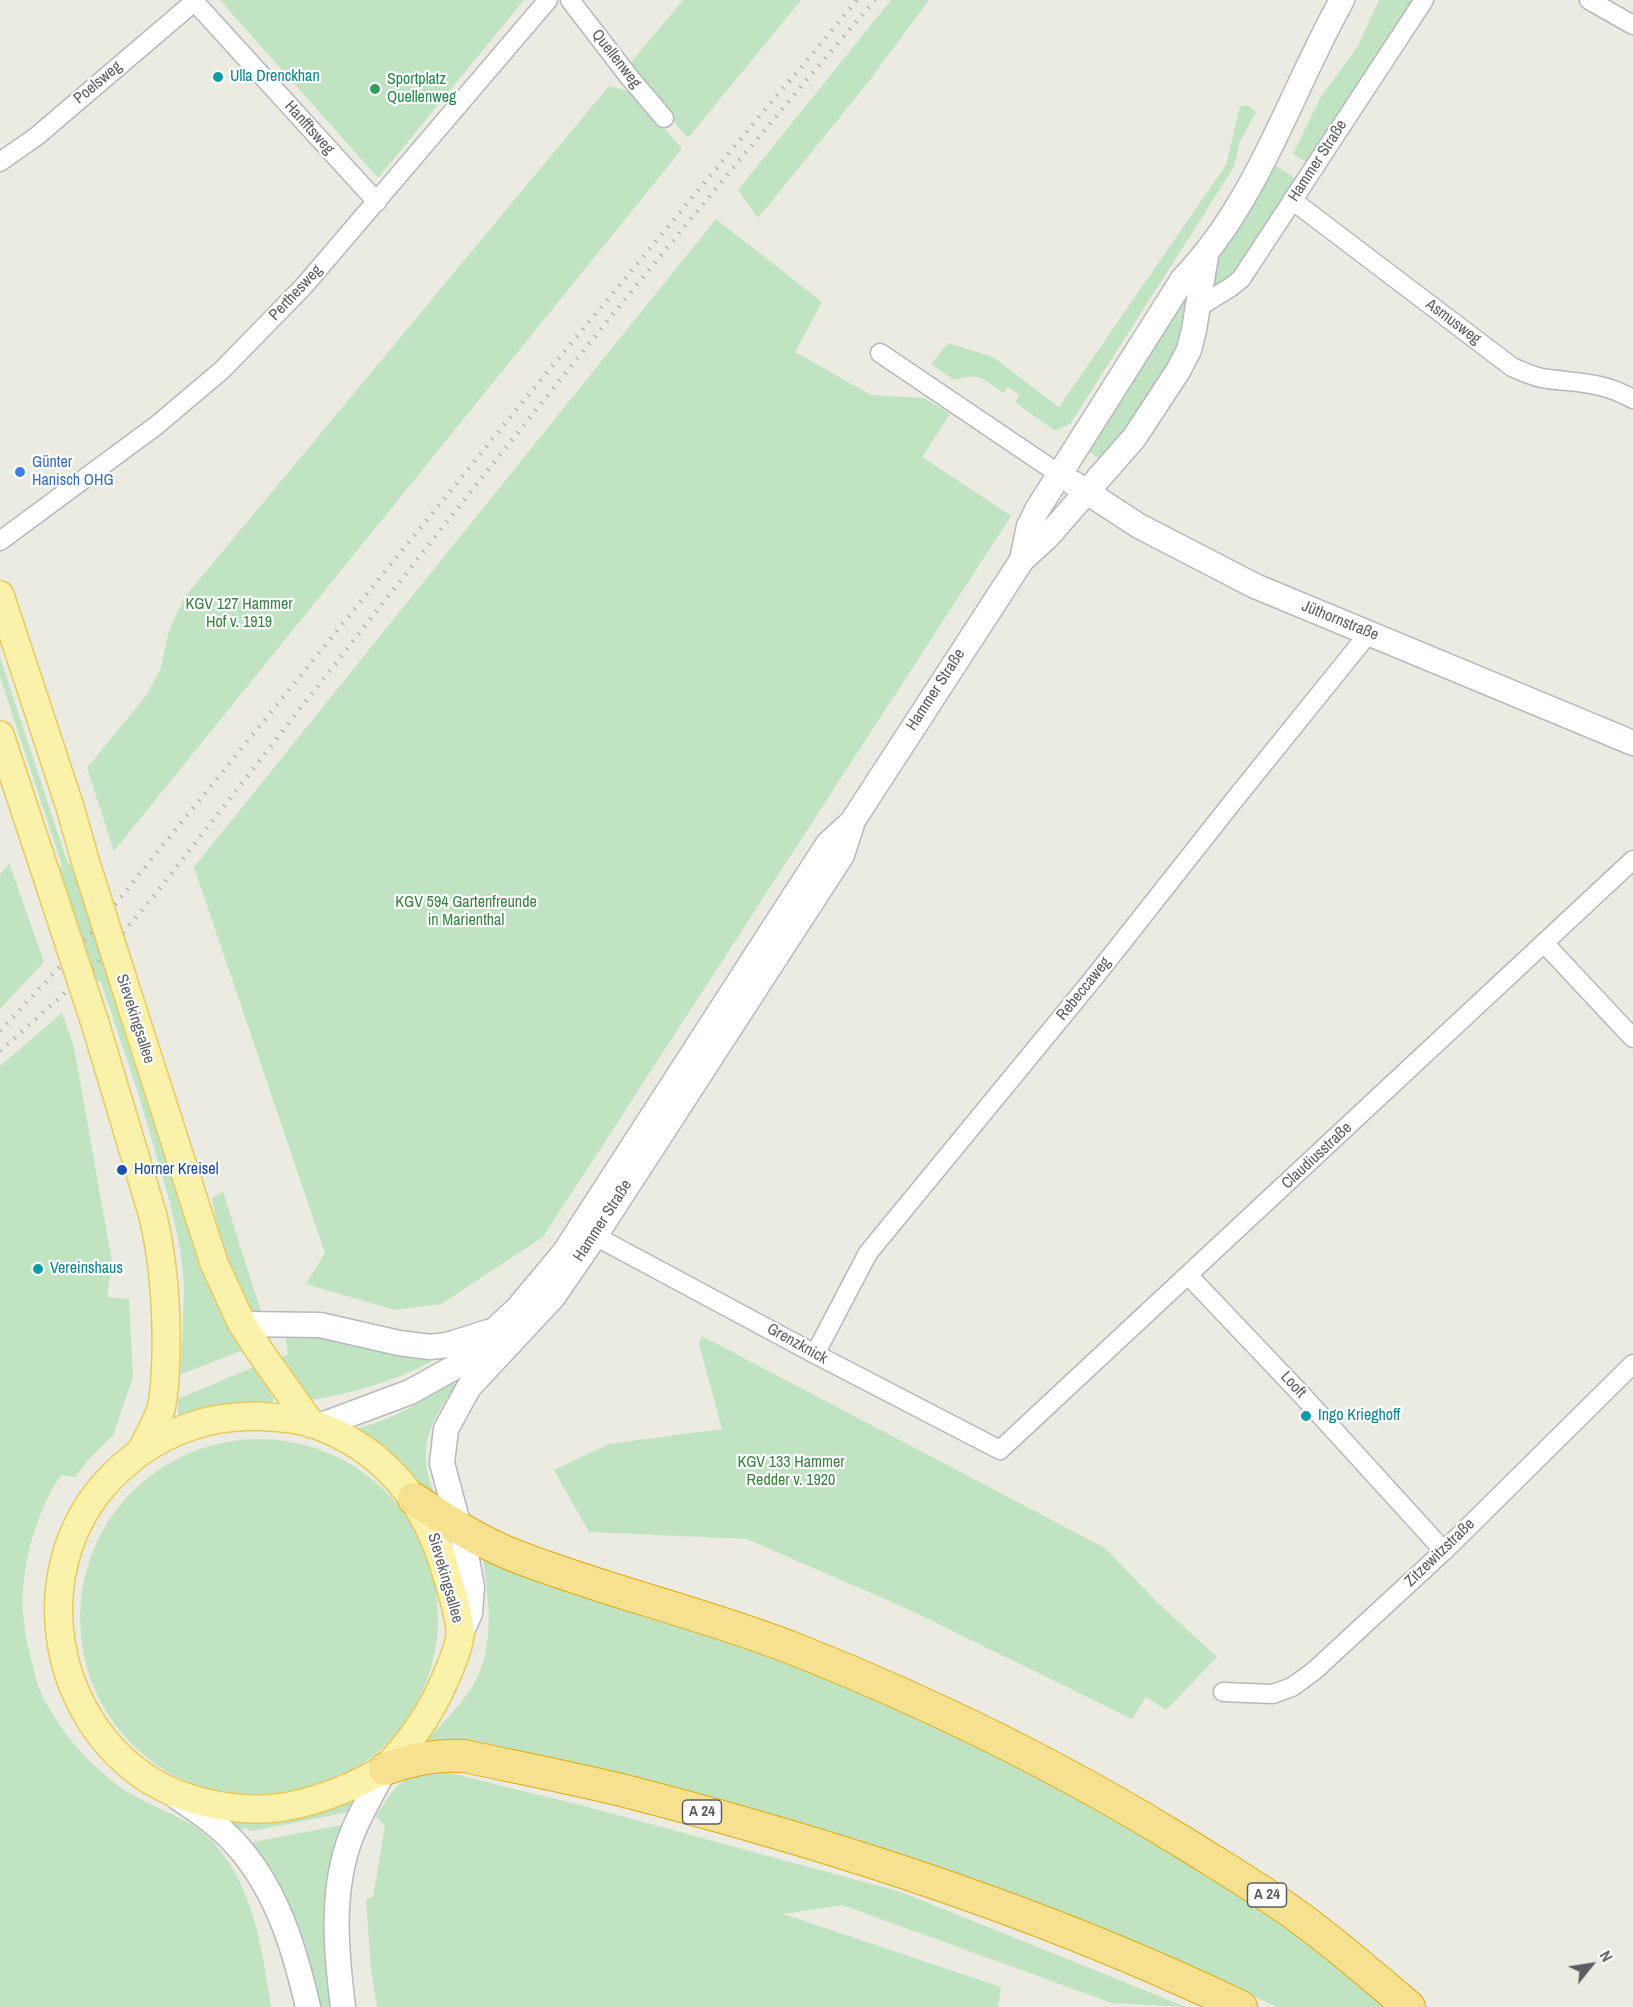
<!DOCTYPE html>
<meta charset="utf-8">
<style>
body{margin:0}
#map{position:relative;width:1633px;height:2007px;overflow:hidden;background:#ecebe2;font-family:"Archivo Narrow",sans-serif}
canvas{display:block}
.north{position:absolute;left:1561px;top:1935px;width:60px;height:60px;-webkit-text-stroke:4px #fff;paint-order:stroke;rotate:60deg;font-size:16px;font-weight:700;line-height:24px;text-align:center;color:#5a5d62}
.north::after{content:'';display:block;margin:auto;width:21px;height:27px;background:#5a5d62;clip-path:polygon(50% 0,100% 100%,50% 72%,0 100%)}
</style>
<div id="map">
<canvas width="1633" height="2007"></canvas>
<div class="north">N</div>
</div>
<script>
const g = document.querySelector('canvas').getContext('2d');
g.lineJoin = 'round';
function fill(path, color) { g.fillStyle = color; g.fill(path, 'evenodd'); }
function strokePath(path, color, width, dash) { g.strokeStyle = color; g.lineWidth = width; g.lineCap = dash ? 'butt' : 'round'; g.setLineDash(dash || []); g.stroke(path); }
function drawText(font, color, halo, rows, align = 'center') {
  g.font = font + ' "Archivo Narrow",sans-serif'; g.lineWidth = 4.5; g.setLineDash([]); g.textBaseline = 'middle'; g.strokeStyle = halo; g.fillStyle = color; for (const [text, x, y, turn = 0] of rows) {
    g.save(); g.translate(x, y); g.rotate((+turn || 0) * Math.PI / 180); g.textAlign = isNaN(turn) ? turn : align; if (halo) g.strokeText(text, 0, 0); g.fillText(text, 0, 0); g.restore();
  }
}
const green = new Path2D(`
 M 220,0 L 524,0 L 378,178 Z
 M 683,0 L 801,0 L 688,138 L 627,67 Z
 M 891,0 L 929,0 L 866,85 L 758,218 L 738,190 Z
 M 1379,0 L 1413,0 L 1307,162 L 1293,154 L 1321,97 L 1358,46 Z
 M 609,86 L 633,92 L 682,149 L 114,851 L 87,768 L 146,696 L 160,670 L 169,631 L 184,598 Z
 M 1245,105 L 1250,107 L 1256,112 L 1240,141 L 1234,167 L 1070,424 L 1055,431 L 1015,402 L 1020,395 L 1008,387 L 1003,393 C 982,378 980,372 954,380 L 931,364 L 948,343 L 993,357 L 1059,407 L 1226,165 L 1240,107 Z
 M 1275,165 L 1296,179 L 1243,262 L 1232,276 L 1208,290 C 1221,244 1249,206 1275,165 Z
 M 716,219 L 822,302 L 795,352 L 871,395 L 924,398 L 950,414 L 922,457 L 1011,516 L 543,1237 L 441,1304 L 395,1310 L 306,1284 L 325,1253 L 194,867 Z
 M 1189,286 L 1187,333 L 1140,416 L 1101,460 L 1088,451 L 1181,306 Z
 M 0,657 L 68,864 L 77,866 L 244,1350 L 181,1374 L 184,1285 L 180,1248 L 170,1203 L 140,1099 L 101,982 L 91,981 L 57,873 L 62,865 L 0,677 Z
 M 9,863 L 44,962 L 0,1009 L 0,875 Z
 M 62,1013 L 74,1047 L 112,1262 L 107,1297 L 129,1299 L 133,1377 L 113,1435 L 90,1458 L 75,1477 L 61,1475 C 36,1512 20,1568 23,1613 C 24,1631 28,1649 33,1667 C 35,1675 37,1685 41,1693 C 59,1730 86,1762 119,1786 C 148,1808 188,1815 213,1842 C 254,1887 262,1949 271,2007 L 0,2007 L 0,1066 Z
 M 223,1192 L 263,1318 L 250,1311 L 222,1251 L 212,1198 Z
 M 311,1332 L 429,1354 L 431,1362 C 392,1382 353,1393 311,1400 L 279,1359 L 288,1354 L 285,1333 Z
 M 702,1336 L 1105,1548 L 1157,1602 L 1217,1657 L 1166,1710 L 1146,1697 L 1132,1719 L 912,1611 L 747,1539 L 589,1532 L 554,1470 L 609,1444 L 722,1429 L 699,1344 Z
 M 256,1366 L 274,1391 L 273,1402 L 216,1405 L 178,1415 L 178,1399 Z
 M 453,1382 L 456,1386 C 428,1423 416,1450 435,1495 L 432,1497 L 352,1430 C 389,1421 421,1403 453,1382 Z
 M80 1618a179 179 0 1 1 358 0a179 179 0 1 1-358 0Z
 M 482,1553 L 691,1624 L 926,1718 L 1104,1809 L 1282,1921 L 1391,2007 L 1277,2007 L 1186,1965 L 462,1744 L 444,1739 L 427,1741 C 440,1725 457,1709 469,1692 C 497,1652 489,1599 482,1553 Z
 M 438,1770 L 584,1806 L 901,1892 L 1186,2007 L 1112,2003 L 842,1905 L 783,1914 L 1001,1987 L 998,2007 L 377,2007 L 371,1969 L 366,1899 L 373,1897 L 385,1826 L 376,1816 C 395,1787 400,1775 438,1770 Z
 M 353,1799 L 357,1805 L 353,1811 L 252,1831 L 246,1828 L 237,1830 L 226,1818 Z
 M 342,1825 L 336,1847 L 332,2007 L 318,2007 L 248,1843 Z`);
const street = new Path2D(`
 M 193,0 L 377,202
 M 570,0 L 630,78 L 664,118
 M 1589,0 L 1633,25
 M 0,162 L 37,136 L 194,2
 M 1292,200 L 1512,367 C 1524,372 1535,378 1548,379 C 1580,383 1603,382 1633,399
 M 1197,308 L 1231,287 L 1241,279 L 1424,0
 M 880,353 L 1059,474
 M 0,541 L 157,425 L 222,370 L 304,286 L 548,0
 M 1544,943 L 1633,1038
 M 595,1236 L 815,1354 L 1000,1450 L 1633,860
 M 1188,1275 L 1301,1394 L 1444,1551
 M 815,1354 L 868,1253 L 1093,979 L 1235,799 L 1369,633
 M 1223,1692 L 1273,1694 L 1292,1687 L 1314,1671 L 1444,1551 L 1633,1364`);
const secondary = new Path2D(`
 M 1073,483 L 1139,526 L 1255,586 L 1633,743
 M 1022,560 L 1029,526 L 1037,510 L 1183,279 C 1258,201 1290,93 1342,0
 M 242,1324 L 320,1325 L 399,1343 L 430,1347 L 447,1345 L 488,1332
 M 319,1426 L 410,1392 L 455,1367 L 518,1308 L 564,1253 L 828,844 L 852,822 L 1022,560 L 1047,537 L 1134,438 L 1178,371 L 1189,350 L 1194,330 L 1206,256
 M 461,1633 L 470,1613 L 472,1587 L 465,1549 L 442,1463 L 446,1429 L 469,1387 L 553,1297 L 595,1236 L 842,855 L 852,824
 M 177,1797 C 196,1810 216,1823 232,1840 C 276,1886 294,1947 308,2007
 M 343,2007 C 336,1951 330,1889 352,1834 C 361,1812 374,1790 385,1769`);
const primary = new Path2D(`
 M 0,595 L 70,807 L 85,860
 M 0,735 L 54,898
 M 126,989 L 214,1263 L 242,1324 L 261,1353 L 311,1424
 M 95,1023 L 153,1216 C 164,1263 167,1310 166,1358 C 165,1375 165,1393 161,1409 C 156,1424 148,1437 141,1451
 M 257,1416 C 277,1418 299,1418 319,1426 C 388,1452 428,1506 447,1576 C 452,1593 459,1613 460,1631 C 461,1645 449,1670 443,1684 C 430,1713 410,1743 387,1766 C 382,1772 373,1775 366,1779 C 334,1795 301,1807 265,1809 C 227,1810 184,1801 151,1781 C 52,1719 27,1576 103,1486 C 128,1458 159,1436 195,1425 C 215,1418 236,1417 257,1416 Z`);
const highway = new Path2D(`
 M 414,1499 C 447,1521 481,1543 518,1557 C 609,1592 705,1614 797,1650 C 931,1703 1063,1768 1186,1844 C 1224,1868 1263,1891 1300,1918 C 1338,1946 1373,1976 1409,2007
 M 385,1769 C 412,1760 435,1754 464,1756 C 520,1768 577,1779 633,1793 C 841,1847 1047,1914 1241,2007`);
const rail = new Path2D(`
 M 789,82 L 857,0
 M 0,1031 L 95,929 L 521,404 L 793,76
 M 0,1051 L 95,966 L 157,892 C 392,591 626,289 875,0`);
const primaryBridge = new Path2D(`
 M 85,860 L 126,989
 M 54,898 L 95,1023`);
const markers = [
 [218,77,6,"#0f9aa8"],
 [375,89,6,"#2e9e5b"],
 [20,472,6,"#3f7fe0"],
 [122,1170,6,"#1a4fb4"],
 [38,1269,6,"#0f9aa8"],
 [1306,1416,6,"#0f9aa8"]
];
const shields = [
 [702,1812,39],
 [1267,1895,39]
];
const shieldNames = [
 ["A 24",702,1812],
 ["A 24",1267,1895]
];
const streetNames = [
 ["Quellenweg",616,59,52],
 ["Poelsweg",98,83,-40],
 ["Hanfftsweg",309,128,48],
 ["Hammer Straße",1318,161,-57],
 ["Perthesweg",296,293,-47],
 ["Asmusweg",1453,322,37],
 ["Jüthornstraße",1340,621,22],
 ["Hammer Straße",936,690,-57],
 ["Rebeccaweg",1084,989,-51],
 ["Sievekingsallee",135,1019,72],
 ["Claudiusstraße",1317,1156,-43],
 ["Hammer Straße",603,1221,-57],
 ["Grenzknick",797,1344,29],
 ["Looft",1293,1385,47],
 ["Zitzewitzstraße",1440,1553,-44],
 ["Sievekingsallee",445,1578,74]
];
const cultureNames = [
 ["Ulla Drenckhan",230,77],
 ["Vereinshaus",50,1269],
 ["Ingo Krieghoff",1318,1416]
];
const leisureNames = [
 ["Sportplatz",387,80],
 ["Quellenweg",387,98]
];
const shopNames = [
 ["Günter",32,463],
 ["Hanisch OHG",32,481]
];
const parkNames = [
 ["KGV 127 Hammer",239,605],
 ["Hof v. 1919",239,623],
 ["KGV 594 Gartenfreunde",466,903],
 ["in Marienthal",466,921],
 ["KGV 133 Hammer",791,1463],
 ["Redder v. 1920",791,1481]
];
const transitNames = [
 ["Horner Kreisel",134,1170]
];
fill(green, '#c0e3c2');
strokePath(street, '#b5b7bc', 21);
strokePath(secondary, '#b6b8be', 27);
strokePath(primary, '#e8c95f', 30);
strokePath(highway, '#e0aa0e', 34);
strokePath(street, '#fff', 18);
strokePath(secondary, '#fff', 24);
strokePath(primary, '#faf1aa', 27);
strokePath(highway, '#f6e190', 32);
strokePath(rail, '#b3b4b4', 4.5, [1.5, 8]);
strokePath(primaryBridge, '#e8c95f', 30, []);
strokePath(primaryBridge, '#faf1aa', 27);
for (const [x, y, r, color] of markers) { const dot = new Path2D(); dot.arc(x, y, r, 0, 2 * Math.PI); g.fillStyle = color; g.fill(dot); strokePath(dot, '#fff', 2); }
for (const [x, y, w] of shields) { const box = new Path2D(); box.roundRect(x - w / 2, y - 12, w, 24, 4.5); g.fillStyle = '#fff'; g.fill(box); strokePath(box, '#5a5d62', 1.5); }
drawText('bold 15px', '#5a5d62', null, shieldNames);
drawText('16px', '#5a5d62', '#fff', streetNames);
drawText('16px', '#0d838f', '#fff', cultureNames, 'left');
drawText('16px', '#27864d', '#fff', leisureNames, 'left');
drawText('16px', '#366cbe', '#fff', shopNames, 'left');
drawText('16px', '#3a8141', '#fff', parkNames);
drawText('16px', '#164399', '#fff', transitNames, 'left');
</script>
